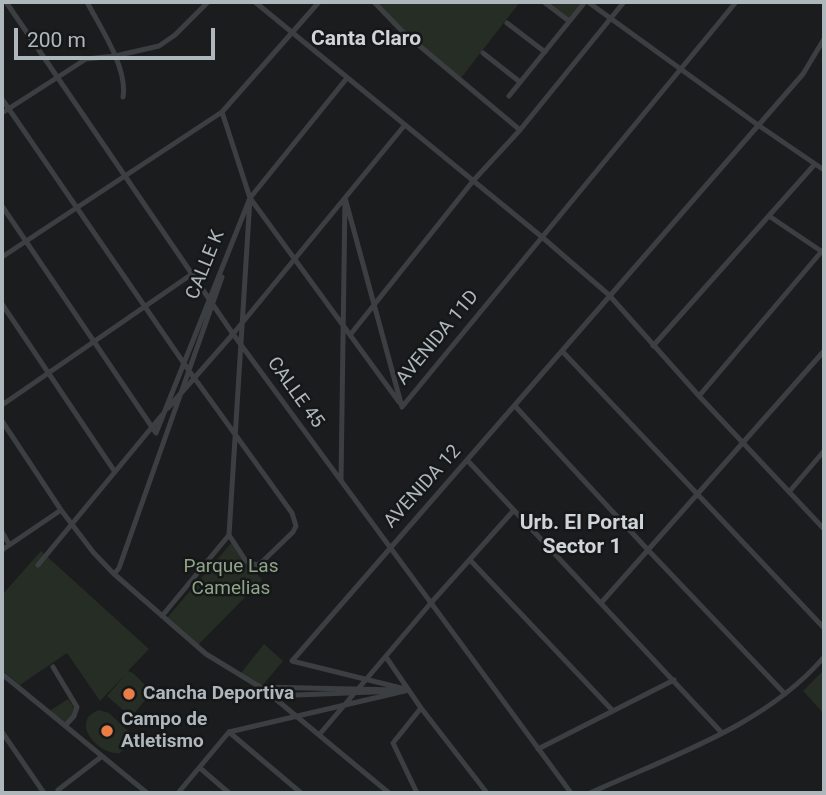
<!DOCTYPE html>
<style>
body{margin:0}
#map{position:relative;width:826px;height:795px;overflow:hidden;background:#1b1c1d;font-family:Roboto,sans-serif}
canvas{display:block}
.frame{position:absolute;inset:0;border:4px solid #aeb7bc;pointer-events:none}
.scale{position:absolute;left:14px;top:28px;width:201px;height:32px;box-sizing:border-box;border:4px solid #aeb7bc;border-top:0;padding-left:9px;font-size:21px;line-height:24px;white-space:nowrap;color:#aeb7bc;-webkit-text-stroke:5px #161718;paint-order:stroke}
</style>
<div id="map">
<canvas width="826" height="795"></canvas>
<div class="frame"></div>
<div class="scale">200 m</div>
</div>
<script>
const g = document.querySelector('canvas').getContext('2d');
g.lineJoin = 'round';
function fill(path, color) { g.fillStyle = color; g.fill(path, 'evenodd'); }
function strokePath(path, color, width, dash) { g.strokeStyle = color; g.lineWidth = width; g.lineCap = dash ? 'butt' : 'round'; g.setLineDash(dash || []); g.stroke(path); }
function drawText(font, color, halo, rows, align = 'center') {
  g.font = font + ' Roboto,sans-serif'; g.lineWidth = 5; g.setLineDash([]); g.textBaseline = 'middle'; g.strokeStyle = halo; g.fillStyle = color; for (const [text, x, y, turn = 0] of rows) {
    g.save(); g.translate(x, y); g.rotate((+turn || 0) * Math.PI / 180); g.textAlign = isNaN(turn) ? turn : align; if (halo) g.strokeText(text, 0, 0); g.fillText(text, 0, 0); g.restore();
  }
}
const green = new Path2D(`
 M 376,2 L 520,2 L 461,78 L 404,30 Z
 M 547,2 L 583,2 L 569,19 Z
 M 233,541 L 262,580 L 197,646 L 166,619 Z
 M 41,551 L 149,649 L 128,671 L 133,673 L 152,692 L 131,717 L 107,696 L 125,675 L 100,701 L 67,653 L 20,685 L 2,670 L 2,595 Z
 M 264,644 L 283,661 L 262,686 L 241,673 Z
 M 824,670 L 824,714 L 803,691 Z
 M 68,699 L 77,712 L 66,726 L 48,712 Z
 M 99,710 L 109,713 L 129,732 L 130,742 L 120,753 C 99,756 68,721 99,710 Z`);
const street = new Path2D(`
 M 6,2 L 233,334 L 571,793
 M 87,2 C 100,27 128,68 123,97
 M 255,2 L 542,237 L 609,295 L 699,396 L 824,529
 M 374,2 L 403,32 L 520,130
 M 544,2 L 569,21
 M 588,2 L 758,125 L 824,170
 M 507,23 L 545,52
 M 483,53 L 520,82
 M 509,96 L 585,2
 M 2,99 L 194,378 L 198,383 L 292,513 L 296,526 L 293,532 L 262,562 L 257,565 L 246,561 L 229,535 L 250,198 L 156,433 L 2,206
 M 222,112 L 250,198 L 399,402
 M 2,113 L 86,59 L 115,56 L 159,46 L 175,35 L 208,2
 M 250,198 L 347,78
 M 769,216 L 824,253
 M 2,257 L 222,112 L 319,2
 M 2,304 L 115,472
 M 350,335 L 473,181 L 520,130 L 624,2
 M 653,346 L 815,164
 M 562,351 L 824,628
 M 699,396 L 822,251
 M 2,405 L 192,274
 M 515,406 L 648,550 L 785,694
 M 168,408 L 233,334 L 404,126
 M 2,421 L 61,510 L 93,552 L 113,573 L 206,654 L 260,687 L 398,690
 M 468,461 L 722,733
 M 341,481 L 345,198 L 402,407 L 736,2
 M 789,492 L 824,451
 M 2,532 L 9,544
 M 2,550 L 61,510
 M 470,560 L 613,711
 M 38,565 L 162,415
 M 114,574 L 119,568 L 222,277
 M 601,603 L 824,351
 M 162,616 L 229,535
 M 386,657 L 421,708 L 487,793
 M 53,667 L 77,707 L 74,716 L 65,726
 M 2,674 L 147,793
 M 2,732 L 44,793
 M 229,732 L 301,793
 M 319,735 L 430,604 L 514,510
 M 538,749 L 674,680
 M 200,768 L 229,793
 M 58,790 L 101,757
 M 178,793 L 229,732 L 409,690 L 292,661 L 803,74 L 824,39
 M 389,793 L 272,696 L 397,691
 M 417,793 L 393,743 L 421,708
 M 590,793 C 671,756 765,726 824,657`);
const markers = [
 [129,694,7,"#e97d47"],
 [107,731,7,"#e97d47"]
];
const streetNames = [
 ["CALLE K",206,265,-68],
 ["AVENIDA 11D",438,338,-50],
 ["CALLE 45",295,393,54],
 ["AVENIDA 12",423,487,-48]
];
const parkNames = [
 ["Parque Las",231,567],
 ["Camelias",231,589]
];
const poiNames = [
 ["Cancha Deportiva",143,694],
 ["Campo de",121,720],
 ["Atletismo",121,742]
];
const neighbourhoodNames = [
 ["Canta Claro",366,40],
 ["Urb. El Portal",582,524],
 ["Sector 1",582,548]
];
fill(green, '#262d25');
strokePath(street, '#3c3f42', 5);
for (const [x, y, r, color] of markers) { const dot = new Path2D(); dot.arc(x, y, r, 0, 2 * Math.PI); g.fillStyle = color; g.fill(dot); strokePath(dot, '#161718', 2.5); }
drawText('19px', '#aeb7bc', '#161718', streetNames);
drawText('19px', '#8fa587', '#161718', parkNames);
drawText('bold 19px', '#aeb7bc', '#161718', poiNames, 'left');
drawText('bold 21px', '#cfd4d8', '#161718', neighbourhoodNames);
</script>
